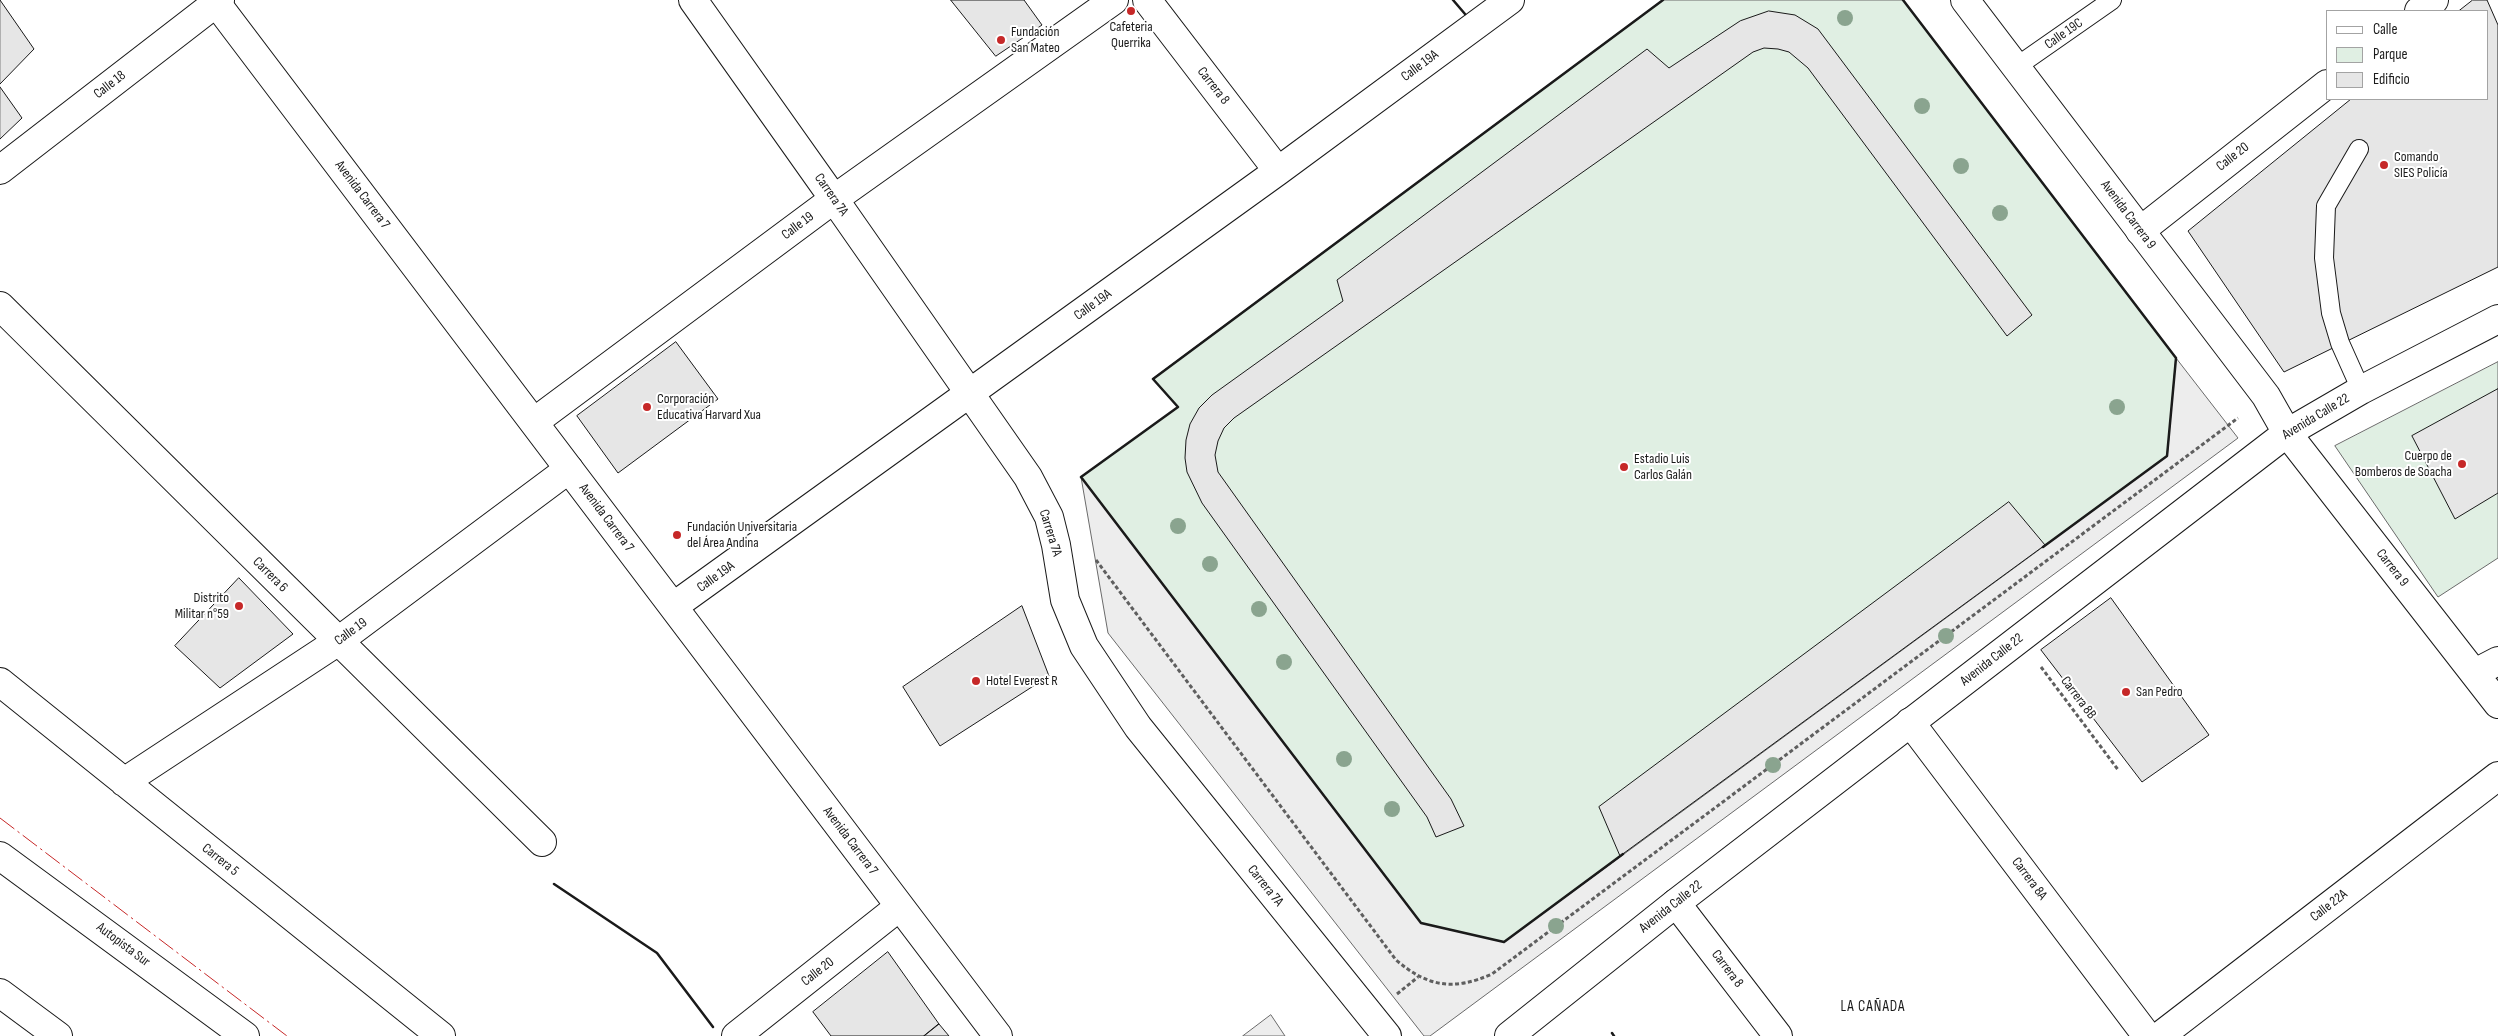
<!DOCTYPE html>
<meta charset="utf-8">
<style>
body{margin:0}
#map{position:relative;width:2498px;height:1036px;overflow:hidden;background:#fff;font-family:"Sofia Sans Condensed",sans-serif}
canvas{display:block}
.legend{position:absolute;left:2326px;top:10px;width:162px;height:90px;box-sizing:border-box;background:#fff;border:1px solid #a3a3a3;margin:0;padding:6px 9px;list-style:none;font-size:15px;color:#1a1a1a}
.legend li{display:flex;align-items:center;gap:10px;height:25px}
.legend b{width:25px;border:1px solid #a3a3a3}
</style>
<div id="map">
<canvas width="2498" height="1036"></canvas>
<ul class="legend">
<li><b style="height:6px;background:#fff"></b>Calle</li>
<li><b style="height:14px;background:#e0efe3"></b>Parque</li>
<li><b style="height:14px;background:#e6e6e6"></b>Edificio</li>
</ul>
</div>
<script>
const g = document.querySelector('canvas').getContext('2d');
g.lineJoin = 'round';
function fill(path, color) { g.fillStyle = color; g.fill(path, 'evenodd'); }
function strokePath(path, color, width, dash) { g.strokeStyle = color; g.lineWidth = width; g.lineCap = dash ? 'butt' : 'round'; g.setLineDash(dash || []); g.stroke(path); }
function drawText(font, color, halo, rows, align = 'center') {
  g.font = font + ' "Sofia Sans Condensed",sans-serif'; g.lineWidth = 4; g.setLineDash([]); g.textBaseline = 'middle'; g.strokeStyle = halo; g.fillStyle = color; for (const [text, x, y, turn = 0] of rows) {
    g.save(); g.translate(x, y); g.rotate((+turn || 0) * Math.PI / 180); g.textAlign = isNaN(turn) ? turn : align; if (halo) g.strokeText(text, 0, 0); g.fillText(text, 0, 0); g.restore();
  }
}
const green = new Path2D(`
 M 1663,0 L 1903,0 L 2176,358 L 2167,456 L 1504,942 L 1421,923 L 1081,477 L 1178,407 L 1153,379 Z
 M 2498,362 L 2498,558 L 2438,597 L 2335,446 Z`);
const parking = new Path2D(`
 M 2176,358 L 2238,438 L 1430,1036 L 1424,1036 L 1108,633 L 1081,477 L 1421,923 L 1504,942 L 2167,456 Z
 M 1271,1015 L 1285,1036 L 1243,1036 Z`);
const building = new Path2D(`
 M 0,0 L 34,49 L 0,84 Z
 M 951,0 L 1024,0 L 1042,25 L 996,56 Z
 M 2473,0 L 2487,0 L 2498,25 L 2498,267 L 2284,372 L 2188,231 L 2351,99 L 2487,99 L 2487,11 L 2459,11 Z
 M 1769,11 L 1795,15 L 1818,29 L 2032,315 L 2007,336 L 1808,68 L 1789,52 L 1778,49 L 1764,48 L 1753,52 L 1234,418 L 1224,428 L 1218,441 L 1215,455 L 1218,472 L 1451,799 L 1464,826 L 1436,837 L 1427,817 L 1202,503 L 1187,472 L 1185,458 L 1186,440 L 1190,424 L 1199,408 L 1212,395 L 1343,301 L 1337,280 L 1647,49 L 1669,68 L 1740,21 Z
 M 0,87 L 22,118 L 0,139 Z
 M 676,342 L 718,399 L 618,473 L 577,416 Z
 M 2498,389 L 2498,493 L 2455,519 L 2412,436 Z
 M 2009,502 L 2045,545 L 1620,856 L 1599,807 Z
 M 239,578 L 293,634 L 220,688 L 175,646 Z
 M 2111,598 L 2209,735 L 2142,782 L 2041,650 Z
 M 1022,606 L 1049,676 L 940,746 L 903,687 Z
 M 888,952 L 939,1024 L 924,1036 L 831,1036 L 813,1012 Z
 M 939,1024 L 949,1036 L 924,1036 Z`);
const path = new Path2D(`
 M 1096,560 L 1396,960 C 1428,987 1453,991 1492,974 L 2238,418
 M 2041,667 L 2119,771
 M 1397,994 L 1418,977`);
const lane = new Path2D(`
 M 2016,67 L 2112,0
 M 2359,149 L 2326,206 L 2324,258 L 2331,313 L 2340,343 L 2361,390`);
const street = new Path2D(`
 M 1147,0 L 1278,171
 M 2419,11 L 2434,0
 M 2140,231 L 2327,84
 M 0,306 L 542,842
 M 534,422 L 834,199 L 693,0
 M 2287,433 L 2498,704
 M 674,606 L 1278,171 L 1510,0
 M 2475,673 L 2498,661
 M 0,682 L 441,1036
 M 1910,722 L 2147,1036
 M 124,782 L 337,642 L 569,469
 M 1676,903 L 1778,1036
 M 736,1036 L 899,907
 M 2160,1036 L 2498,776`);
const secondary = new Path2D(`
 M 1114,0 L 834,199 L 1028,477 L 1049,517 L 1056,545 L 1065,600 L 1084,646 L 1138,727 L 1387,1036
 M 1965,0 L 2266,396 L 2287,433
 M 0,170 L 220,0
 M 1509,1036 L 1676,903 L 2287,433 L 2361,390 L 2498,319`);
const primary = new Path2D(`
 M 214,0 L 998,1036`);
const highway = new Path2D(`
 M 0,856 L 245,1036
 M 0,993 L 58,1036`);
const wall = new Path2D(`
 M 1453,0 L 1465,14
 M 1903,0 L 2176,358 L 2167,456 L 2043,547
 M 1623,854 L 1504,942 L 1421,923 L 1081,477 L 1178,407 L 1153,379 L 1663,0
 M 554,884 L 657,953 L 713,1027
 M 1612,1033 L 1614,1036`);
const power = new Path2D(`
 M 0,818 L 287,1036`);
const trees = [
 [1845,18],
 [1922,106],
 [1961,166],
 [2000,213],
 [2117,407],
 [1178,526],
 [1210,564],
 [1259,609],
 [1946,636],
 [1284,662],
 [1344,759],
 [1773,765],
 [1392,809],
 [1556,926]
];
const markers = [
 [1131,11,5,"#c62828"],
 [1001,40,5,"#c62828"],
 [2384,165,5,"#c62828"],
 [647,407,5,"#c62828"],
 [2462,464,5,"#c62828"],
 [1624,467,5,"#c62828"],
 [677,535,5,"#c62828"],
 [239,606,5,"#c62828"],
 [976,681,5,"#c62828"],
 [2126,692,5,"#c62828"]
];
const poiNames = [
 ["Cafeteria",1131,27,"center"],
 ["Querrika",1131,43,"center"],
 ["Fundación",1011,32],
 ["San Mateo",1011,48],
 ["Comando",2394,157],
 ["SIES Policía",2394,173],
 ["Corporación",657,399],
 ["Educativa Harvard Xua",657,415],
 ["Cuerpo de",2452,456,"right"],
 ["Bomberos de Soacha",2452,472,"right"],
 ["Estadio Luis",1634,459],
 ["Carlos Galán",1634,475],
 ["Fundación Universitaria",687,527],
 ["del Área Andina",687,543],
 ["Distrito",229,598,"right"],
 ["Militar n°59",229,614,"right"],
 ["Hotel Everest R",986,681],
 ["San Pedro",2136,692]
];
const streetNames = [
 ["Calle 19C",2064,34,-35],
 ["Calle 19A",1420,66,-37],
 ["Calle 18",110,85,-38],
 ["Carrera 8",1213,86,52],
 ["Calle 20",2233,157,-38],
 ["Avenida Carrera 7",362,195,53],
 ["Carrera 7A",831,195,55],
 ["Avenida Carrera 9",2128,215,53],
 ["Calle 19",798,226,-37],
 ["Calle 19A",1093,305,-36],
 ["Avenida Calle 22",2316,417,-31],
 ["Avenida Carrera 7",606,518,53],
 ["Carrera 7A",1050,533,73],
 ["Carrera 9",2392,568,52],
 ["Carrera 6",270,575,45],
 ["Calle 19A",716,577,-36],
 ["Calle 19",351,632,-36],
 ["Avenida Calle 22",1992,660,-38],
 ["Carrera 8B",2078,698,53],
 ["Avenida Carrera 7",850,841,53],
 ["Carrera 5",220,860,39],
 ["Carrera 8A",2029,879,53],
 ["Carrera 7A",1265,886,51],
 ["Calle 22A",2329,906,-38],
 ["Avenida Calle 22",1671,907,-38],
 ["Autopista Sur",123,945,37],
 ["Carrera 8",1727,969,53],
 ["Calle 20",818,972,-38]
];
const neighbourhoodNames = [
 ["LA CAÑADA",1873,1007]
];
fill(green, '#e0efe3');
strokePath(green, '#6a6a6a', 1);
fill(parking, '#ededed');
strokePath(parking, '#6a6a6a', 1);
fill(building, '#e6e6e6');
strokePath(building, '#1a1a1a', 1);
strokePath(lane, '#1a1a1a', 20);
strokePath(street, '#1a1a1a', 30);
strokePath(secondary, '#1a1a1a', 30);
strokePath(primary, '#1a1a1a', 30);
strokePath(highway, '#1a1a1a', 30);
strokePath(path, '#5f5f5f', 3, [4, 2.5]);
strokePath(lane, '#fff', 18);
strokePath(street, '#fff', 28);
strokePath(secondary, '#fff', 28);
strokePath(primary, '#fff', 28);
strokePath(highway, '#fff', 28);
strokePath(wall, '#1a1a1a', 2.5);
strokePath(power, '#c62828', 1, [18, 4, 2.5, 4]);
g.fillStyle = '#8aa48f';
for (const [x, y] of trees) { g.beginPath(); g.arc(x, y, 8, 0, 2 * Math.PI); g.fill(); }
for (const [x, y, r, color] of markers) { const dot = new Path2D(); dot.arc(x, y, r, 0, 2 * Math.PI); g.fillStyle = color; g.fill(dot); strokePath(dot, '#fff', 2); }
drawText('14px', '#1a1a1a', '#fff', poiNames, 'left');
drawText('14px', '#1a1a1a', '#fff', streetNames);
g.letterSpacing = '1px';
drawText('15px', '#1a1a1a', '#fff', neighbourhoodNames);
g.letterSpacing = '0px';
</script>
